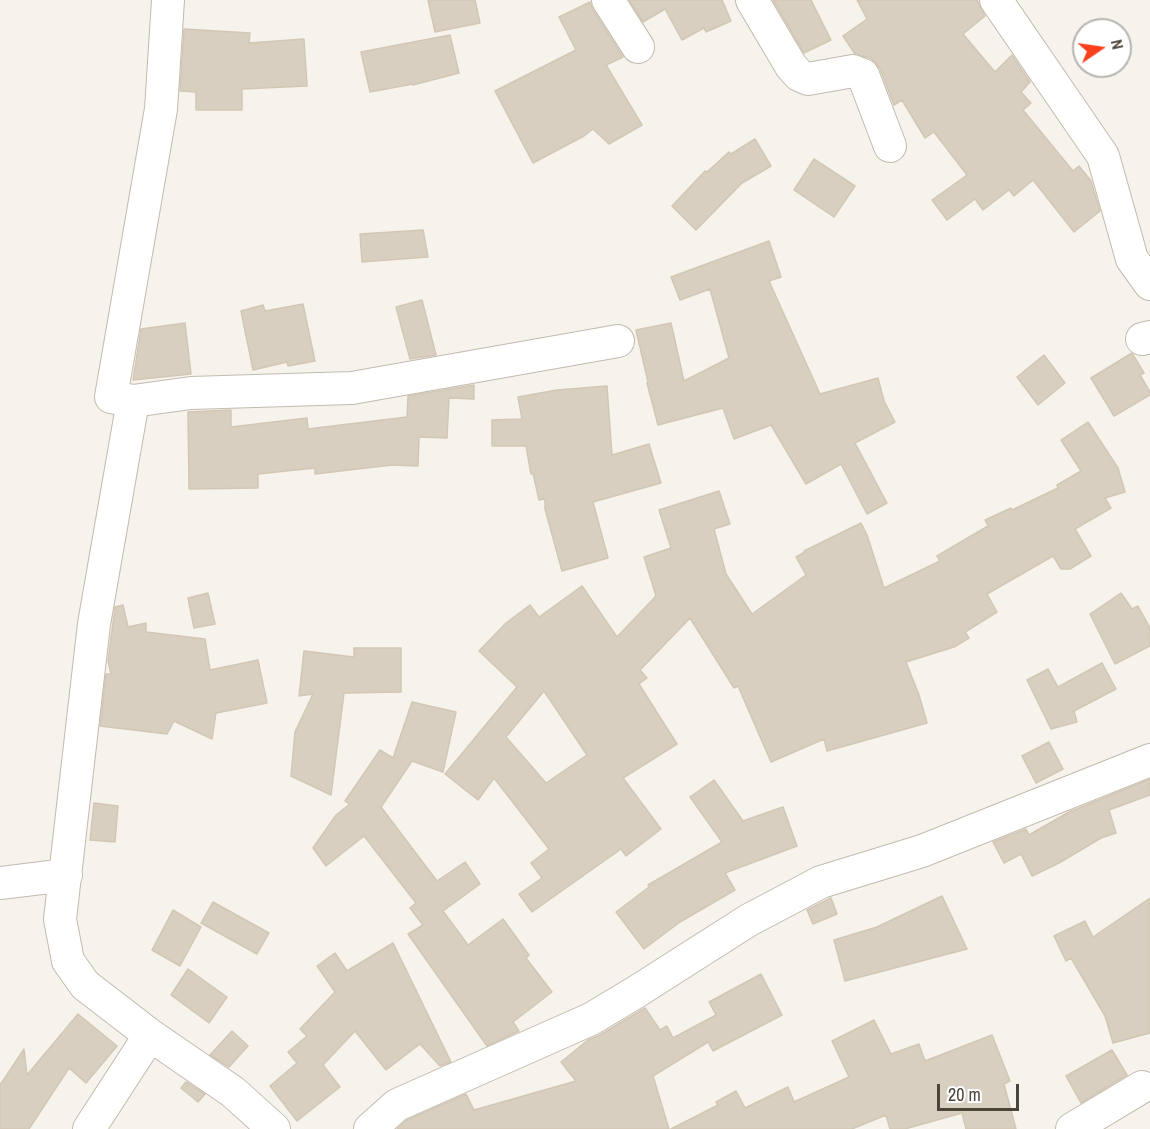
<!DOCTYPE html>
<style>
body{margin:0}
#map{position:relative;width:1150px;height:1129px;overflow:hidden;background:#f6f3ec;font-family:"Archivo Narrow",sans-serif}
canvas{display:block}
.north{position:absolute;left:1072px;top:18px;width:60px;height:60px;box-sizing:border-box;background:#fff;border:2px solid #b7b4b0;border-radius:50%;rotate:77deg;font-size:16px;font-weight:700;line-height:24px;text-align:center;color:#4b4439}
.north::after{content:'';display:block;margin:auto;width:21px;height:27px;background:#fc3f1d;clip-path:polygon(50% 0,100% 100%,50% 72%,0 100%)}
.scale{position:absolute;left:937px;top:1084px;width:82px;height:27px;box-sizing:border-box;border:3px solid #4b4439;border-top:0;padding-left:8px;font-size:18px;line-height:21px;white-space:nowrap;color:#4b4439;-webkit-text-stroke:4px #fff;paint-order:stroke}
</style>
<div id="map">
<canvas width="1150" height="1129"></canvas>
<div class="north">N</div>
<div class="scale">20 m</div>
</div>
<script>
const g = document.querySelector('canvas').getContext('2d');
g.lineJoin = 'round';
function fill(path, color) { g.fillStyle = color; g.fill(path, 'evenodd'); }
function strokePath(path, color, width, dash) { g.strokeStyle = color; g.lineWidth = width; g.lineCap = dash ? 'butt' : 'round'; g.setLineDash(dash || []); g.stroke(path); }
const building = new Path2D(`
 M 428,0 L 475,0 L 480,23 L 435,32 Z
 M 629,0 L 722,0 L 731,21 L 706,32 L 704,28 L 682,40 L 665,9 L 643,22 Z
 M 773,0 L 811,0 L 831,40 L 804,53 Z
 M 857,0 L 977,0 L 985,16 L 963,34 L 995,72 L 1012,55 L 1030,82 L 1021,92 L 1031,103 L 1023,110 L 1073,171 L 1079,166 L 1091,181 L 1100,211 L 1074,232 L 1033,180 L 1014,196 L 1009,190 L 983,210 L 975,199 L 947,220 L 932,200 L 967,175 L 934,132 L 925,138 L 902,100 L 894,105 L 880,69 L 876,63 L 870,58 L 855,54 L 843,36 L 867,19 Z
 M 590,2 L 593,10 L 623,57 L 606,65 L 642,125 L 609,144 L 593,129 L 584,136 L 533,163 L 495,91 L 576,50 L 559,17 Z
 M 184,29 L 250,33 L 249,43 L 304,39 L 307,86 L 242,89 L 242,110 L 196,110 L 196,92 L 180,91 Z
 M 450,35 L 459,73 L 413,85 L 413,84 L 370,92 L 361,52 Z
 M 755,139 L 771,166 L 742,183 L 696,230 L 672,206 L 705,171 L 707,172 L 729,152 L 731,154 Z
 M 814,159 L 855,186 L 834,217 L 794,190 Z
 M 423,230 L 428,257 L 362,262 L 360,234 Z
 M 769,241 L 781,277 L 769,281 L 820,394 L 878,378 L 884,401 L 895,422 L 855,443 L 887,503 L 867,514 L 841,464 L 806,484 L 771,425 L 734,439 L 723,408 L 658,425 L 647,383 L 648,382 L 636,330 L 671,323 L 684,381 L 729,358 L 710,289 L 680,300 L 671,277 Z
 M 422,300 L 436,355 L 410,359 L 396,307 Z
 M 303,304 L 315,361 L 288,366 L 287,362 L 253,370 L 241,311 L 263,305 L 265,311 Z
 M 185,323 L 191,374 L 133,380 L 141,329 Z
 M 1132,353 L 1144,373 L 1140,375 L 1150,392 L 1150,395 L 1114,416 L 1091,378 Z
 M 1044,355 L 1065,383 L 1038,405 L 1017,377 Z
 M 474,385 L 474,399 L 449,398 L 447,438 L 419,437 L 418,466 L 392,465 L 315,474 L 315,468 L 258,474 L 258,488 L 189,489 L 188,412 L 231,410 L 231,427 L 307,418 L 308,429 L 407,417 L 408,396 Z
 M 607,386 L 612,455 L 649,444 L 661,483 L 593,502 L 608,558 L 562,571 L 545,509 L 545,499 L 539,500 L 533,473 L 531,474 L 526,446 L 492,446 L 492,420 L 522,419 L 518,397 L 557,390 Z
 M 1088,422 L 1118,468 L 1125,492 L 1105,498 L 1111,508 L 1075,529 L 1091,556 L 1070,569 L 1061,569 L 1053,556 L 987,594 L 997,612 L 965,632 L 969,638 L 954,647 L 906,662 L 919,695 L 927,723 L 827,751 L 824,739 L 771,762 L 738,686 L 734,688 L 690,618 L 640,670 L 647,678 L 639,684 L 677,744 L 623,778 L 661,829 L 626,856 L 621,849 L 532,912 L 519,894 L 542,878 L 531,863 L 549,849 L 494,778 L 478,800 L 445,774 L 517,687 L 479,651 L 506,623 L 530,605 L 539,617 L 582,586 L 617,637 L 656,596 L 644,557 L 671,548 L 659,510 L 719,491 L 730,524 L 714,529 L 726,574 L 752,614 L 806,575 L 796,557 L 805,552 L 804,551 L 861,523 L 867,535 L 884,588 L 940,561 L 937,556 L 988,526 L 985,520 L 1011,508 L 1012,510 L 1058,488 L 1057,485 L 1081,471 L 1061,440 ZM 544,691 L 587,755 L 546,783 L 506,737 Z
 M 208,593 L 215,624 L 194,628 L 188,598 Z
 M 1121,593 L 1132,609 L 1138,606 L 1150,628 L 1150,646 L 1115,664 L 1090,614 Z
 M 123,605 L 128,627 L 146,623 L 146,632 L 205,639 L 210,670 L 258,660 L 267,703 L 216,713 L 212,739 L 174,721 L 167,734 L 100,726 L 106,674 L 111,674 L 108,661 L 115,607 Z
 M 354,648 L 401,648 L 401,692 L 344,693 L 331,795 L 291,776 L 295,732 L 313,694 L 299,696 L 304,651 L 354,657 Z
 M 1102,663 L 1116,689 L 1074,711 L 1077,722 L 1051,729 L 1027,680 L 1048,669 L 1058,687 Z
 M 412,702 L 456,712 L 443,772 L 412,761 L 381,807 L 437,881 L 465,862 L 480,884 L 443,911 L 468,945 L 503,919 L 529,955 L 526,958 L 552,992 L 513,1022 L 519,1031 L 487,1046 L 408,934 L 423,925 L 410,908 L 416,903 L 364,836 L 326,866 L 313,848 L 336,815 L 350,804 L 345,801 L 380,750 L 393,758 Z
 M 1049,742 L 1063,769 L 1036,783 L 1022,756 Z
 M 1150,779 L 1150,795 L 1109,810 L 1116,833 L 1101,838 L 1059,863 L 1032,876 L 1021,854 L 1004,863 L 993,842 L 1026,829 L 1029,835 L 1069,812 Z
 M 714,780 L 743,821 L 783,807 L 797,846 L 725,873 L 735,890 L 680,922 L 644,949 L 616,912 L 649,887 L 648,885 L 722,842 L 690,797 Z
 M 94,803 L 118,806 L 115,842 L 90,840 Z
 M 942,896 L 967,949 L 845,981 L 834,940 L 877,927 Z
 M 831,898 L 837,914 L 813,924 L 807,910 Z
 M 1150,898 L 1150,1033 L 1113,1043 L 1105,1016 L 1071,958 L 1066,961 L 1054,936 L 1085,921 L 1093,937 Z
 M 213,902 L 269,933 L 257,954 L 201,923 Z
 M 173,910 L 201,927 L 180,966 L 152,950 Z
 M 393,943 L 451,1062 L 440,1066 L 420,1044 L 386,1070 L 355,1031 L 323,1065 L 340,1087 L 297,1121 L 270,1086 L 297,1063 L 288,1052 L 307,1036 L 300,1029 L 335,992 L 317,966 L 335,953 L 347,971 Z
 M 188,969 L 227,997 L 209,1023 L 171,995 Z
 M 761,974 L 782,1015 L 713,1051 L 708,1042 L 653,1076 L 669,1129 L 397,1129 L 407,1120 L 466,1094 L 474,1110 L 576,1081 L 561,1062 L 588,1040 L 600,1035 L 645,1008 L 660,1030 L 667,1026 L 673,1038 L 716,1015 L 709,1002 Z
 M 78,1014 L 117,1046 L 86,1083 L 69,1068 L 29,1129 L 0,1129 L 0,1085 L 24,1049 L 27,1075 Z
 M 874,1020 L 891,1054 L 919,1044 L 925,1061 L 992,1035 L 1010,1081 L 1004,1084 L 1016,1129 L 966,1129 L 962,1113 L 905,1129 L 890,1129 L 886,1115 L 852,1129 L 671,1129 L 718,1105 L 716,1102 L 736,1091 L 745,1108 L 788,1087 L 794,1102 L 849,1077 L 832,1041 Z
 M 232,1031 L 248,1046 L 229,1067 L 210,1055 Z
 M 1112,1050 L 1127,1075 L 1081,1103 L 1066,1076 Z
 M 186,1082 L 205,1094 L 198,1102 L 181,1088 Z`);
const minor = new Path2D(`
 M 168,0 L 161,109 L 111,397 L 133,401 L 94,624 L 60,919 L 68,961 L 85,985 L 150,1035 L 233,1092 L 274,1129
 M 608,0 L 638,47
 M 752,0 L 791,66 L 799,75 L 808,79 L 853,71 L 863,75 L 890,146
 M 996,0 L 1103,156 L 1132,259 L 1150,284
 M 1142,339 L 1150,337
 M 133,401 L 191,393 L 352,388 L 618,341
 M 0,883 L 66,875
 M 89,1129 L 150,1035
 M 370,1129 L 397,1105 L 591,1019 L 636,992 L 749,920 L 821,882 L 922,851 L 1150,760
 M 1072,1129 L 1142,1087`);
fill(building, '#d8cfc1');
strokePath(building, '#d3c7b4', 1.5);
strokePath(minor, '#c2bbae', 34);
strokePath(minor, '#fff', 32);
</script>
